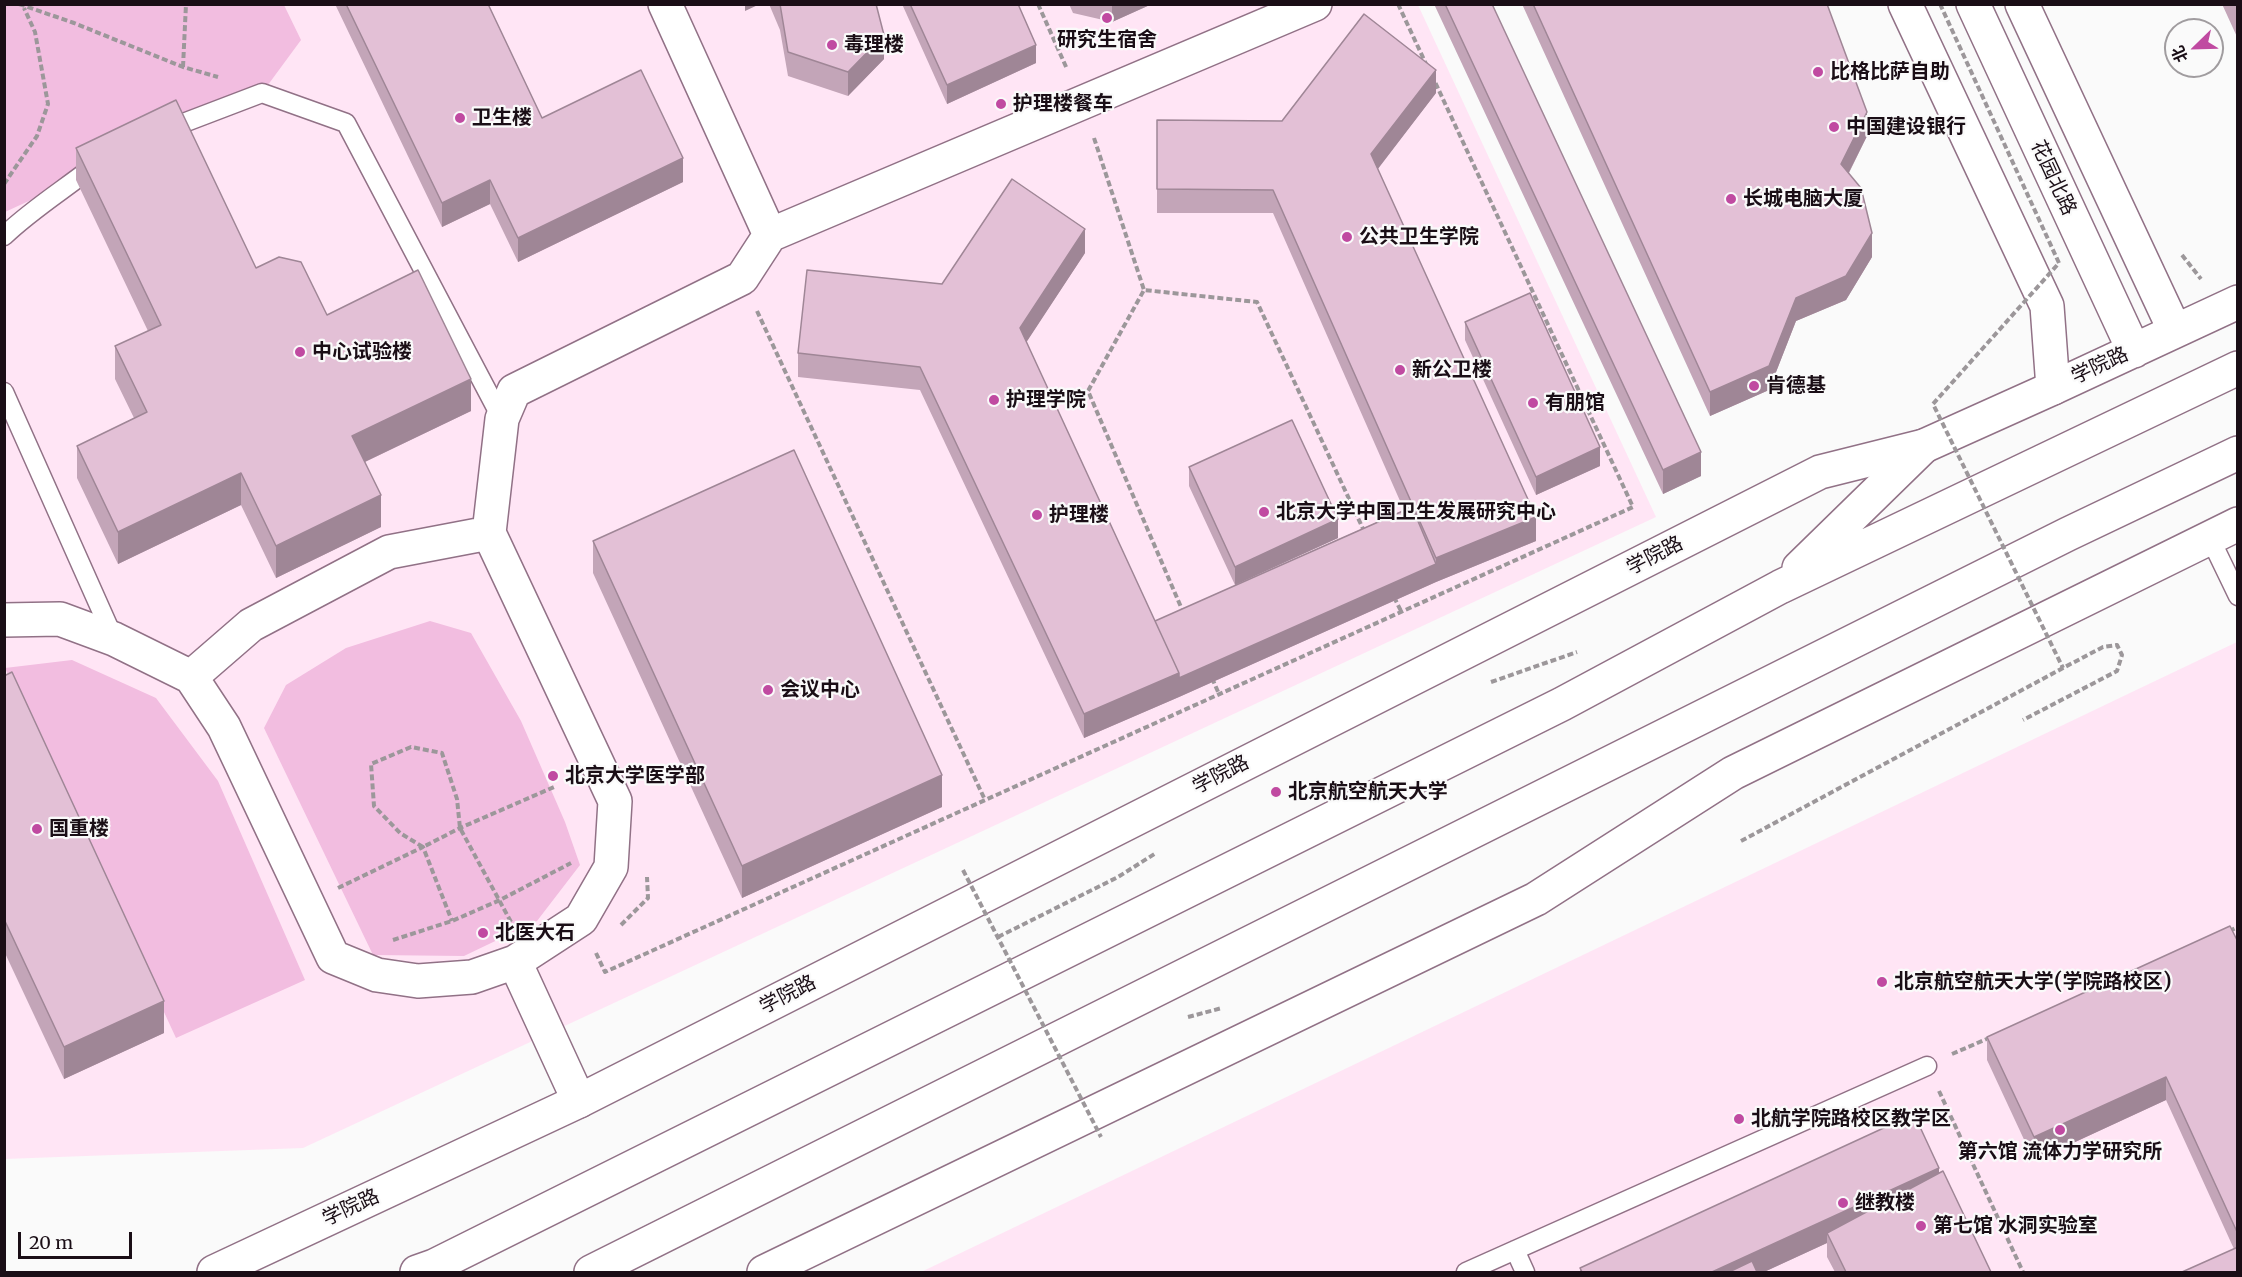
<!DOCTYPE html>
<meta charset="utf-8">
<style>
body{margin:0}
#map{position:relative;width:2242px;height:1277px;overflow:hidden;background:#fafafa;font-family:Merriweather,"Noto Sans SC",serif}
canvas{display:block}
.frame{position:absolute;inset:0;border:6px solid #1a0e16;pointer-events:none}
.north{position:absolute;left:2164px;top:18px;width:60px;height:60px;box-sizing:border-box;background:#fafafa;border:2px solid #a09c9f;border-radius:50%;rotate:247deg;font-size:16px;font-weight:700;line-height:24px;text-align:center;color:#1a0e16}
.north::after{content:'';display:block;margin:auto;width:21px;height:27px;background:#c04aa1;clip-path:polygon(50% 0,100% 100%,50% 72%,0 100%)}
.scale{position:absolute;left:18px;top:1232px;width:114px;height:27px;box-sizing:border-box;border:3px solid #1a0e16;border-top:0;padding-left:8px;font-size:18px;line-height:21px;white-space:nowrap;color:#1a0e16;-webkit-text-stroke:4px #fafafa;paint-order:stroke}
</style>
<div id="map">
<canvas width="2242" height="1277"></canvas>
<div class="frame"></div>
<div class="north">北</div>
<div class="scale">20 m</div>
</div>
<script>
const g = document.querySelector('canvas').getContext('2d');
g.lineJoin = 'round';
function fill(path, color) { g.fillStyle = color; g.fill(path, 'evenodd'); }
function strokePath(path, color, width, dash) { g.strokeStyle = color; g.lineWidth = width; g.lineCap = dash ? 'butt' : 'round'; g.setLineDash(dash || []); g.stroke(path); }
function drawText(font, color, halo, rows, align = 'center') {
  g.font = font + ' Merriweather,"Noto Sans SC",serif'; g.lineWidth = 4.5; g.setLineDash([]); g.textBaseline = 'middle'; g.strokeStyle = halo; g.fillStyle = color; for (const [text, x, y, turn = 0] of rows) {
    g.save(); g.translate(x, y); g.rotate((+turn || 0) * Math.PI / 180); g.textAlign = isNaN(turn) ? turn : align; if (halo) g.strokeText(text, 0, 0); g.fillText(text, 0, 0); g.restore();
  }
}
const built = new Path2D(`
 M 4,5 L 1418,5 L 1656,517 L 303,1148 L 5,1159 Z
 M 2237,642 L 2237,1272 L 921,1272 L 2132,692 Z`);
const green = new Path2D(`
 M 4,5 L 284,5 L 301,40 L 262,93 L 5,212 Z
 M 430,621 L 471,633 L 521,721 L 565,822 L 580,865 L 537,921 L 464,956 L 373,955 L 264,728 L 286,685 L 346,648 Z
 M 72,660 L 156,698 L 218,781 L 305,980 L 176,1038 L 5,668 Z`);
const path = new Path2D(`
 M 19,4 L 74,23 L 183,67 L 218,77
 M 1038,4 L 1067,69
 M 1398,4 L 1426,64
 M 183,67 L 186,4
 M 1094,138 L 1144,290
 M 4,184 L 37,136 L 48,104 L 35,32 L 24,8
 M 2182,255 L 2201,279
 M 757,311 L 985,800
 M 1394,597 L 1401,611
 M 1184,614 L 1088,391 L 1144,290 L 1257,302 L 1365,533
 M 1212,678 L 1219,694
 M 1491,682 L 1577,652
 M 1741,841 L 2063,668 L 2103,647 L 2117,645 L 2122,655 L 2117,671 L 2023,720
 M 338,888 L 423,847 L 452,921
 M 511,922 L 460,828 L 457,799 L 442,753 L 411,747 L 371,764 L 374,806 L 400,833 L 423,847 L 460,828 L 554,787
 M 621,925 L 648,898 L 647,877
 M 2229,931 L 2238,927
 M 998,937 L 1118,877 L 1156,853
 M 393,940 L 452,921 L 500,900 L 571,863
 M 596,953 L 605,972 L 1633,507 L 1435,82
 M 1188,1017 L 1222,1008
 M 1952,1054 L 1989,1038
 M 1939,1091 L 2023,1272`);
const lane = new Path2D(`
 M 165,130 L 262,93 L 346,123 L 502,419
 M 4,236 C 32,209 65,189 95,165
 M 4,392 L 114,639
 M 2210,538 L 2238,596
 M 1515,1250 L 1525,1272
 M 1466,1272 L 1927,1066`);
const street = new Path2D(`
 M 1905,4 L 2047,306 L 2053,388
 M 770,235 L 1315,4
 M 4,620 L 60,619 L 114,639 L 191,677 L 224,727 L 333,957 L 377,975 L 418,981 L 472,977 L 515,962 L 581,919 L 611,867 L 615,801 L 489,533 L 502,419 L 514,391 L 742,278 L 770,235 L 665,4
 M 191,677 L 251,625 L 389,552 L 489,533
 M 515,962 L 579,1101`);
const secondary = new Path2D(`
 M 1973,4 L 2134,351
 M 2022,4 L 2175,331
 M 214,1272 L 579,1101 L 1820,472 L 1924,446 L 2053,388 L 2238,302
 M 764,1272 L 1536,899 L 1733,773 L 2238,524`);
const highway = new Path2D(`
 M 1799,568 L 1924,446
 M 417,1272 L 434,1266 L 1562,704 L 1780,587 L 2238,368
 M 591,1272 L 2068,534 L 2238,453`);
const pathBridge = new Path2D(`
 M 1940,4 L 2059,263 L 1933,404 L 2063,668
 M 963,870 L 1101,1137`);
const wall = new Path2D(`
 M 335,4 L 488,4 L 542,118 L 683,182 L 518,262 L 490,204 L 442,227 Z
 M 769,4 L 876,4 L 884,59 L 848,96 L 788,76 L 780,30 Z
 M 902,4 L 1018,4 L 1036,63 L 947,104 Z
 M 1069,4 L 1152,4 L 1112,22 L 1073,13 Z
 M 1434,4 L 1492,4 L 1701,476 L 1663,494 Z
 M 1522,4 L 1827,4 L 1867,136 L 1849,173 L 1872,257 L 1846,300 L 1796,321 L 1769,390 L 1710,416 Z
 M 2222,4 L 2238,4 L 2238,39 Z
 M 1436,93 L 1377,169 L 1536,541 L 1436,582 L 1179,697 L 1084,738 L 920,390 L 798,377 L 798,353 L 942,284 L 1085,253 L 1026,342 L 1155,621 L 1404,510 L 1273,213 L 1157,213 L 1157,120 L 1282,121 Z
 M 76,148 L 471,411 L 365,462 L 381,527 L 276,578 L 241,505 L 118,564 L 77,478 L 77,446 L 134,418 L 115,379 L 115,346 L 148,331 L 76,180 Z
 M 1465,322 L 1600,466 L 1536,495 L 1465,340 Z
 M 1189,467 L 1338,538 L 1235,585 L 1189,486 Z
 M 593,541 L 942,807 L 742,898 L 593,573 Z
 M 4,676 L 164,1033 L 64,1079 L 4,951 Z
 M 2238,942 L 2238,1272 L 2234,1249 L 2166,1100 L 2034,1161 L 1987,1060 L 1987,1037 Z
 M 1939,1173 L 1991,1272 L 1835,1272 L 1827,1257 L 1827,1243 L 1764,1272 L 1580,1272 L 1580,1268 Z`);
const shadedWall = new Path2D(`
 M 745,4 L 760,4 L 745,11 Z
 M 1112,4 L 1152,4 L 1112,22 Z
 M 884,35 L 884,59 L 848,96 L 848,72 Z
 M 1036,45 L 1036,63 L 947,104 L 947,85 Z
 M 1436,70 L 1436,93 L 1371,178 L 1371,154 Z
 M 1867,112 L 1867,136 L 1841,188 L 1841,164 Z
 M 683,158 L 683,182 L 518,262 L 518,238 Z
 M 490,180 L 490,204 L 442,227 L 442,203 Z
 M 1085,229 L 1085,253 L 1020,352 L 1020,328 Z
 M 1872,233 L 1872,257 L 1846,300 L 1796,321 L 1769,390 L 1710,416 L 1710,392 L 1796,298 Z
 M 471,379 L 471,411 L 352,468 L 352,436 Z
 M 1600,447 L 1600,466 L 1536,495 L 1536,477 Z
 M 1701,452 L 1701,476 L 1663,494 L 1663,470 Z
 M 241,473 L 241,505 L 118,564 L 118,532 Z
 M 381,495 L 381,527 L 276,578 L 276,546 Z
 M 1536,517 L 1536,541 L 1436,582 L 1436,558 Z
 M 1338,519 L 1338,538 L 1235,585 L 1235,567 Z
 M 1436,564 L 1436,582 L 1179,697 L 1179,678 Z
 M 1179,673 L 1179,697 L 1084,738 L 1084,714 Z
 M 942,775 L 942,807 L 742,898 L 742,866 Z
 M 164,1001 L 164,1033 L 64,1079 L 64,1047 Z
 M 2166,1077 L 2166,1100 L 2034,1161 L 2034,1137 Z
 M 1939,1168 L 1939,1192 L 1827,1233 L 1827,1243 L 1764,1272 L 1712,1272 Z`);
const building = new Path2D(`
 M 346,4 L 488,4 L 542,118 L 641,70 L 683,158 L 518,238 L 490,180 L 442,203 Z
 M 780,4 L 876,4 L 884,35 L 848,72 L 788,52 Z
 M 910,4 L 1018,4 L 1036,45 L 947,85 Z
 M 1445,4 L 1492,4 L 1701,452 L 1663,470 Z
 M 1533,4 L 1827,4 L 1867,112 L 1841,164 L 1861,188 L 1872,233 L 1846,276 L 1796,298 L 1769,366 L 1710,392 Z
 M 1364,14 L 1436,70 L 1371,154 L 1536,517 L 1436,558 L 1273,190 L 1157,189 L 1157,120 L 1282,121 Z
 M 176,100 L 256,268 L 279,257 L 301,262 L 327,315 L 418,270 L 471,379 L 352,436 L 381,495 L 276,546 L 241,473 L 118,532 L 77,446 L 147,412 L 115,346 L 161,325 L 76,148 Z
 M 1012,179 L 1085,229 L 1020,328 L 1179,673 L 1084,714 L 920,367 L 798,353 L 807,270 L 942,284 Z
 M 1530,293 L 1600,447 L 1536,477 L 1465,322 Z
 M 1292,420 L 1338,519 L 1235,567 L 1189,467 Z
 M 794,450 L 942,775 L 742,866 L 593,541 Z
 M 1412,507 L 1436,564 L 1179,678 L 1179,673 L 1155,621 Z
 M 12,672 L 164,1001 L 64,1047 L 4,919 L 4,676 Z
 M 2230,926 L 2238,942 L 2238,1234 L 2166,1077 L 2034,1137 L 1987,1037 Z
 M 1914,1114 L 1939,1168 L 1712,1272 L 1582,1272 L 1580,1268 Z
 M 1943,1171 L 1991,1272 L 1846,1272 L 1827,1233 Z
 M 2238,1247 L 2238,1272 L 2182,1272 Z
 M 1752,1261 L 1757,1272 L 1729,1272 Z`);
const markers = [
 [1107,18,6,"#c04aa1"],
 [832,45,6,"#c04aa1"],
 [1818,72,6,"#c04aa1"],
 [1001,104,6,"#c04aa1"],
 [460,118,6,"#c04aa1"],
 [1834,127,6,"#c04aa1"],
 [1731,199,6,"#c04aa1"],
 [1347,237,6,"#c04aa1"],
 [300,352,6,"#c04aa1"],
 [1400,370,6,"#c04aa1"],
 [1754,386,6,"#c04aa1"],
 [994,400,6,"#c04aa1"],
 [1533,403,6,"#c04aa1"],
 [1264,512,6,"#c04aa1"],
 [1037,515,6,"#c04aa1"],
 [768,690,6,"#c04aa1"],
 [553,776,6,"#c04aa1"],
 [1276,792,6,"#c04aa1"],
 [37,829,6,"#c04aa1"],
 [483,933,6,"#c04aa1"],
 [1882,982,6,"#c04aa1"],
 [1739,1119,6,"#c04aa1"],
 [2060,1130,6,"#c04aa1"],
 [1843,1203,6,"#c04aa1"],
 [1921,1226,6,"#c04aa1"]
];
const poiNames = [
 ["研究生宿舍",1107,40,"center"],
 ["毒理楼",844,45],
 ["比格比萨自助",1830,72],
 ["护理楼餐车",1013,104],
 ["卫生楼",472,118],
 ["中国建设银行",1846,127],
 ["长城电脑大厦",1743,199],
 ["公共卫生学院",1359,237],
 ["中心试验楼",312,352],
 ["新公卫楼",1412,370],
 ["肯德基",1766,386],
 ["护理学院",1006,400],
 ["有朋馆",1545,403],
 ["北京大学中国卫生发展研究中心",1276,512],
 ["护理楼",1049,515],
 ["会议中心",780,690],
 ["北京大学医学部",565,776],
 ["北京航空航天大学",1288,792],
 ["国重楼",49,829],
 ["北医大石",495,933],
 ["北京航空航天大学(学院路校区)",1894,982],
 ["北航学院路校区教学区",1751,1119],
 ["第六馆 流体力学研究所",2060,1152,"center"],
 ["继教楼",1855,1203],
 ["第七馆 水洞实验室",1933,1226]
];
const streetNames = [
 ["花园北路",2053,178,65],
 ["学院路",2100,366,-25],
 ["学院路",1655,556,-27],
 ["学院路",1221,775,-27],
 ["学院路",788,995,-27],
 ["学院路",351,1208,-25]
];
fill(built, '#ffe5f5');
fill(green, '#f2bde0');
strokePath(lane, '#917186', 21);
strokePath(street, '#917186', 36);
strokePath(secondary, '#917186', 36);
strokePath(highway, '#917186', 36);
strokePath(path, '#9c979a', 4, [6, 3]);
strokePath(lane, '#fff', 18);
strokePath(street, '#fff', 33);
strokePath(secondary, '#fff', 33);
strokePath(highway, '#fff', 33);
strokePath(pathBridge, '#9c979a', 4, [6, 3]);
fill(wall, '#c3a5b8');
fill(shadedWall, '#9f8696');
fill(building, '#e3c0d6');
strokePath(building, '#9f8696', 1.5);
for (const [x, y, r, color] of markers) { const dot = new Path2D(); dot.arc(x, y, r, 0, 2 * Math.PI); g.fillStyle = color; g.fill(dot); strokePath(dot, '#fafafa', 2); }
drawText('bold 20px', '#1a0e16', '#fafafa', poiNames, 'left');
drawText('20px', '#1a0e16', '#fafafa', streetNames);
</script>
